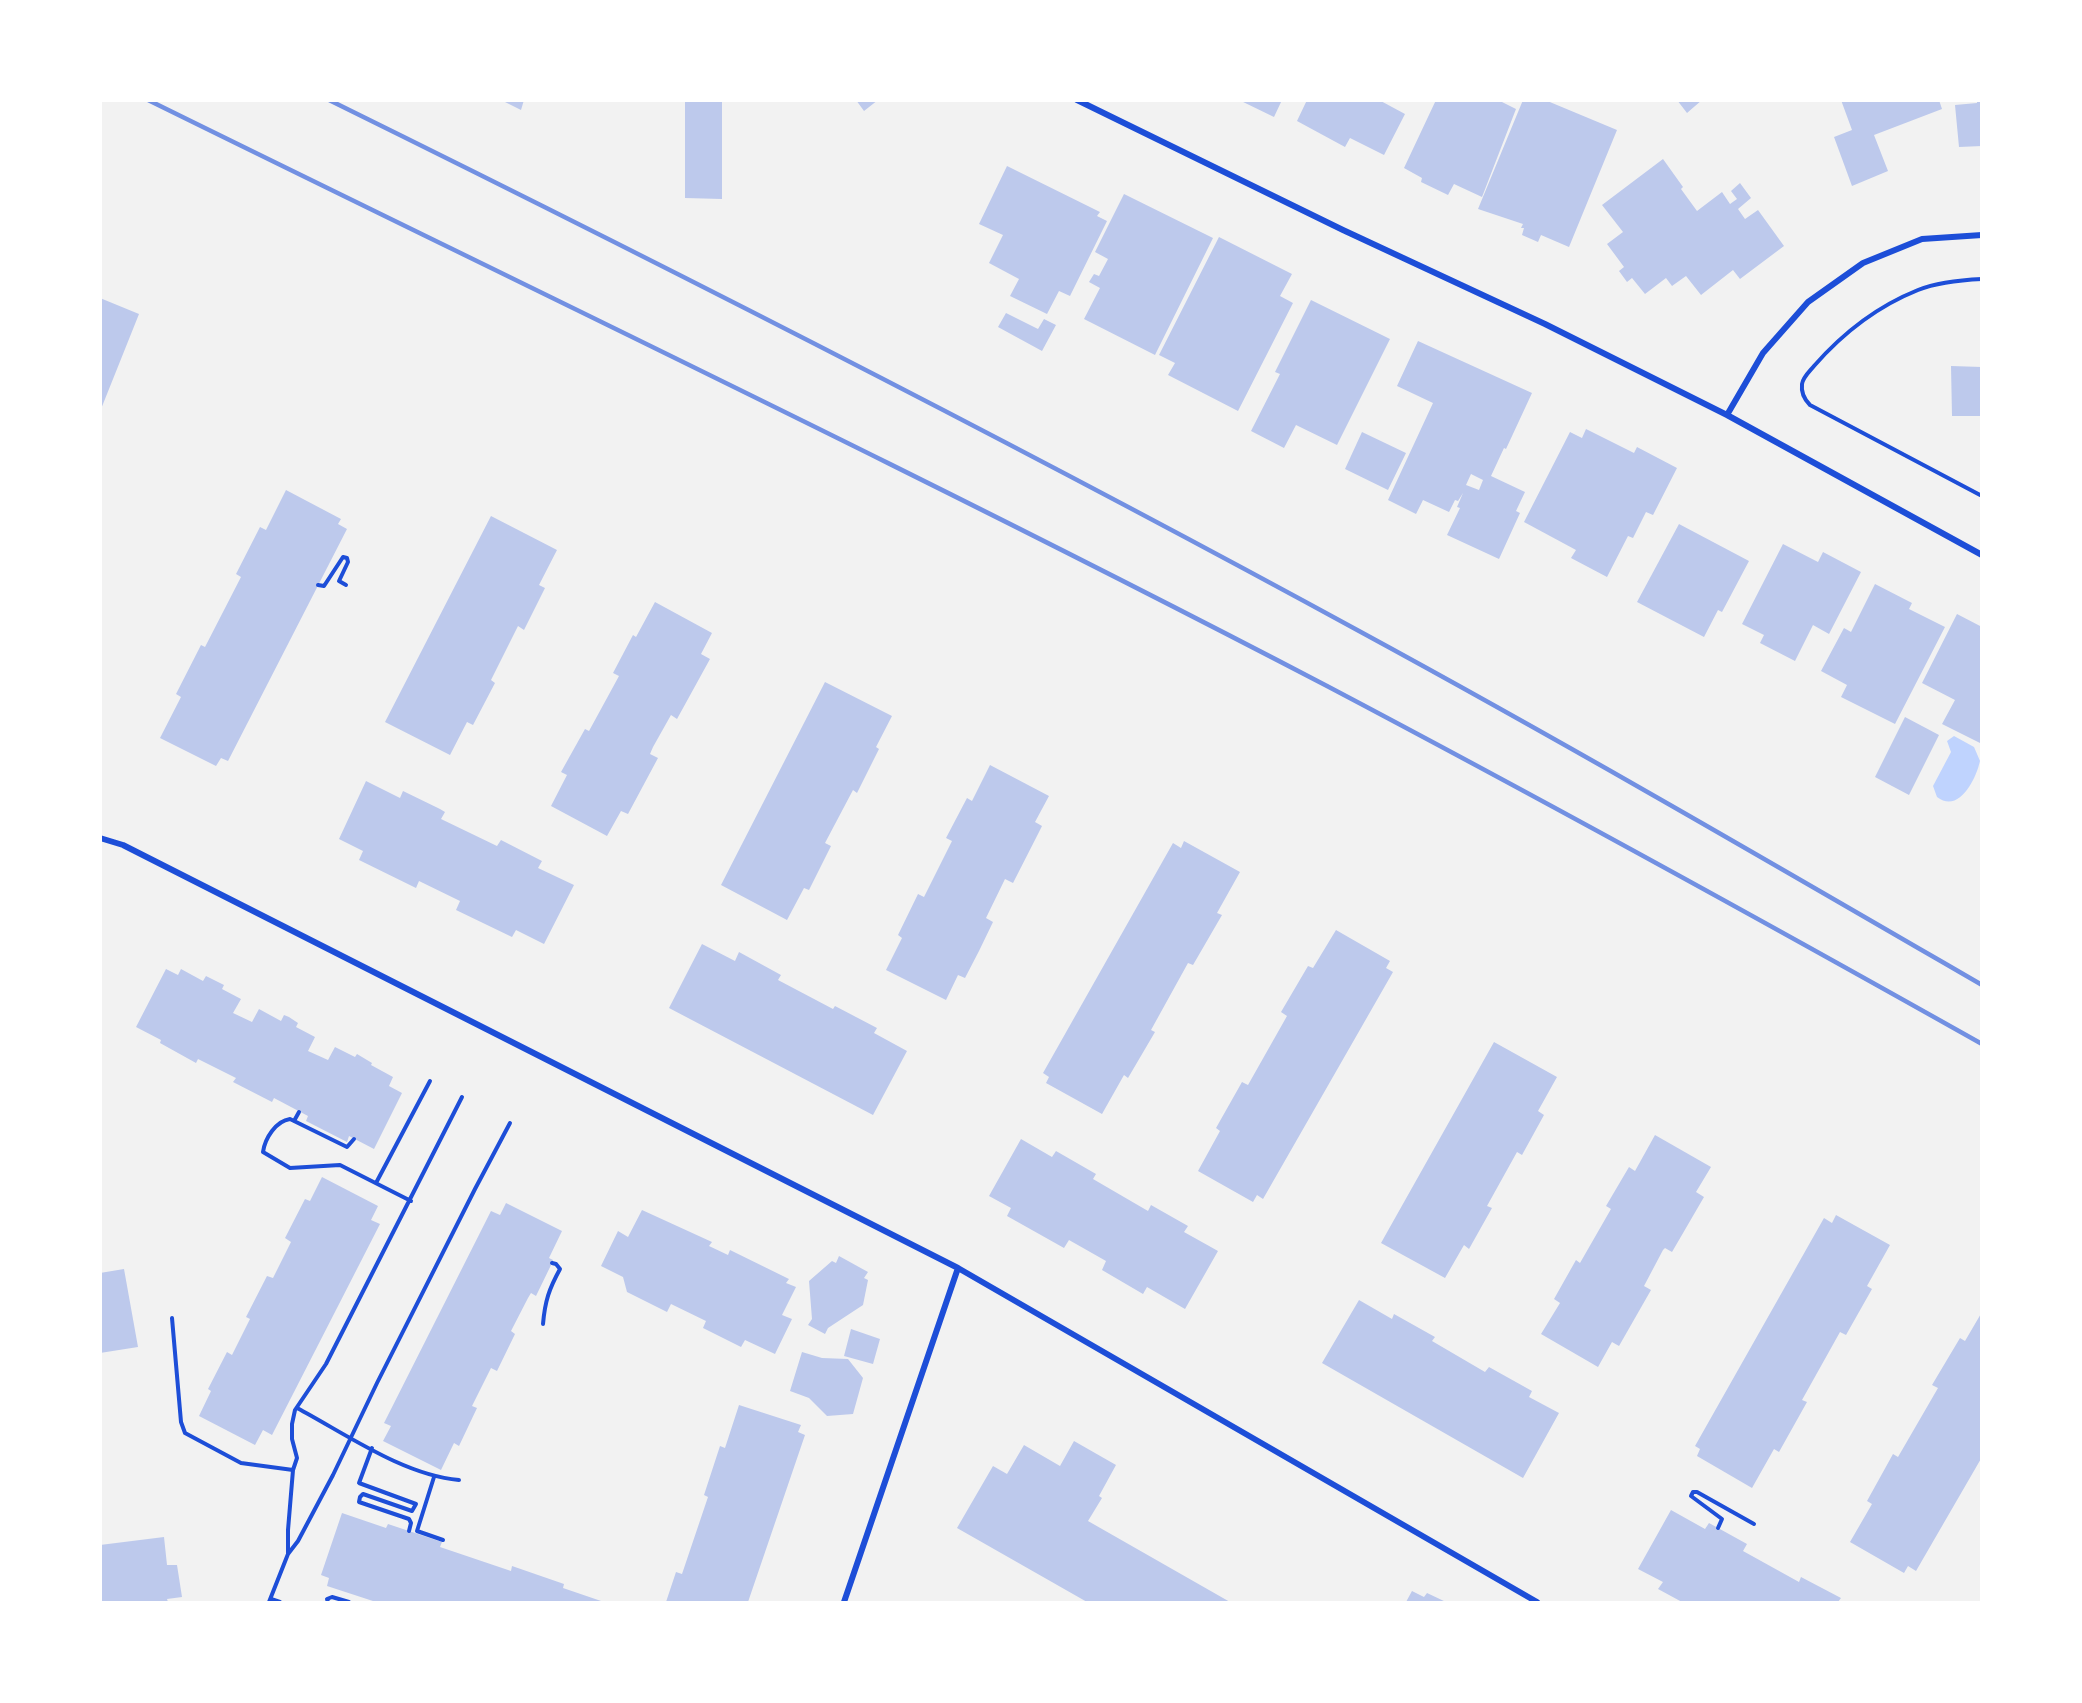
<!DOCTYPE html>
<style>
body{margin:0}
#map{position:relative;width:2082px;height:1703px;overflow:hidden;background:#f2f2f2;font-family:"IBM Plex Sans",sans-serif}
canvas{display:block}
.frame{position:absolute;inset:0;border:102px solid #fff;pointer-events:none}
</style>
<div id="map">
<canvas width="2082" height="1703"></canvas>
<div class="frame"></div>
</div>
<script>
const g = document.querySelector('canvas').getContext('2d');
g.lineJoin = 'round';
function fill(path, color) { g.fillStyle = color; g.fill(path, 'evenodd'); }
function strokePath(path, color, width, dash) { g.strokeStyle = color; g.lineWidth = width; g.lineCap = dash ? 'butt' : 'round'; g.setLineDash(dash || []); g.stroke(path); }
const water = new Path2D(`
 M 1954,736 L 1974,747 L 1980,761 C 1976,779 1959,814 1937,797 L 1933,786 L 1951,752 L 1947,741 Z`);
const building = new Path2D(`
 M 501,100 L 524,100 L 521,110 Z
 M 685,100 L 722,100 L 722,199 L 685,198 Z
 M 856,100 L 878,100 L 864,111 Z
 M 1239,100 L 1282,100 L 1274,117 Z
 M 1307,100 L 1379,100 L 1405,114 L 1384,155 L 1350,138 L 1345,147 L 1297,121 Z
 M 1436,100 L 1498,100 L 1516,109 L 1482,197 L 1454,184 L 1448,195 L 1421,182 L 1422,178 L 1404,168 Z
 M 1523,100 L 1545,100 L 1617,130 L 1569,247 L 1541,235 L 1538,242 L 1522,235 L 1524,228 L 1521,228 L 1523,224 L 1478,209 Z
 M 1677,100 L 1702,100 L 1687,113 Z
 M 1841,100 L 1939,100 L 1942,109 L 1874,135 L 1888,171 L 1852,186 L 1834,137 L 1852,130 Z
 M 1977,100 L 1982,100 L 1982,146 L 1959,147 L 1955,105 L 1977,103 Z
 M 1663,159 L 1683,187 L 1681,189 L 1697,211 L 1722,192 L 1730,204 L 1737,199 L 1731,191 L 1740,183 L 1751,198 L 1738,209 L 1745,219 L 1758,210 L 1784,246 L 1740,279 L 1733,270 L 1701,295 L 1686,276 L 1672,286 L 1666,278 L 1645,294 L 1632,278 L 1627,282 L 1619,271 L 1624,267 L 1607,244 L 1623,232 L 1602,205 Z
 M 1007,166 L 1100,212 L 1097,216 L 1107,221 L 1070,296 L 1059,291 L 1047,314 L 1010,296 L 1019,279 L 989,263 L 1003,235 L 979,224 Z
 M 1124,194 L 1213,238 L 1155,355 L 1084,319 L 1100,288 L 1089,282 L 1094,274 L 1099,276 L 1108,259 L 1095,252 Z
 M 1219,237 L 1292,274 L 1280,296 L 1293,303 L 1238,411 L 1168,375 L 1175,363 L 1159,355 Z
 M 100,298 L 139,314 L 101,409 L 100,409 Z
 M 1311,300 L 1390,339 L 1337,445 L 1296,425 L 1284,448 L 1251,431 L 1280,374 L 1275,372 Z
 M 1006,313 L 1038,329 L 1044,319 L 1056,325 L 1042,351 L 998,327 Z
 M 1418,341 L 1532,393 L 1506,449 L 1504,448 L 1491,476 L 1525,492 L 1516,511 L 1520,513 L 1499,559 L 1447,535 L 1460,508 L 1457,507 L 1463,493 L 1458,501 L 1455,500 L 1449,512 L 1423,500 L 1416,514 L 1388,500 L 1433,403 L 1397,386 ZM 1471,474 L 1483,480 L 1479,490 L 1466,485 Z
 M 1951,366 L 1982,367 L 1982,416 L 1952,416 Z
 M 1586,429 L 1634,453 L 1637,447 L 1677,468 L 1653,515 L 1646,512 L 1633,538 L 1628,536 L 1607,577 L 1571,558 L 1576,550 L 1524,522 L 1570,432 L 1582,438 Z
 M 1362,432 L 1406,453 L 1388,490 L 1345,469 Z
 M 286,490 L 341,519 L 338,524 L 347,529 L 228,761 L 221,758 L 216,766 L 160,738 L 181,697 L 176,694 L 201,645 L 205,647 L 241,577 L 236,574 L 260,527 L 266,530 Z
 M 491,516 L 557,550 L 539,585 L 545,588 L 524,630 L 518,626 L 491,680 L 495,683 L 473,725 L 467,722 L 450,755 L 385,722 Z
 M 1679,524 L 1749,561 L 1722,612 L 1718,610 L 1704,637 L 1637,602 Z
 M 1783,544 L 1818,562 L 1823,552 L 1861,572 L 1829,634 L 1813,625 L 1795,661 L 1760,643 L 1764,635 L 1742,624 Z
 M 1875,584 L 1912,603 L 1909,609 L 1945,627 L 1895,724 L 1841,697 L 1847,685 L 1821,671 L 1844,628 L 1851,632 Z
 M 655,602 L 712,633 L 701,654 L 710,659 L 677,719 L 671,715 L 653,747 L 650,754 L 658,758 L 628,814 L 621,811 L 607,836 L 551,806 L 567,775 L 561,772 L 585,729 L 589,731 L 619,676 L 613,673 L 633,635 L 636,637 Z
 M 1957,614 L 1982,627 L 1982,744 L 1942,724 L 1955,700 L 1922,683 Z
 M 825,682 L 892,716 L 876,747 L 879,749 L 857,793 L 853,790 L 825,843 L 831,846 L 809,890 L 804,888 L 787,920 L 721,885 Z
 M 1905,717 L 1939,735 L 1909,795 L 1875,777 Z
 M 990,765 L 1049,796 L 1035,822 L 1042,826 L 1038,834 L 1013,883 L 1005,879 L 986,918 L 993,922 L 979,951 L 965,978 L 958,975 L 946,1000 L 886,970 L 902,938 L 898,935 L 918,894 L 924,897 L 952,841 L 946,838 L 967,798 L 972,801 Z
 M 366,781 L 400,798 L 403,791 L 440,809 L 445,812 L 441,819 L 497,846 L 501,840 L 542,861 L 538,868 L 574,885 L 544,944 L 516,930 L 512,937 L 456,910 L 460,901 L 419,881 L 416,888 L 359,860 L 363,851 L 339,839 Z
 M 1184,841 L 1240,872 L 1217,913 L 1222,915 L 1193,965 L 1188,963 L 1151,1030 L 1155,1032 L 1128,1078 L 1124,1075 L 1102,1114 L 1046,1083 L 1049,1077 L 1043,1073 L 1173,843 L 1181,848 Z
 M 1336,930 L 1390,961 L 1386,968 L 1393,972 L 1263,1199 L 1257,1195 L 1253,1202 L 1198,1171 L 1220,1131 L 1216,1128 L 1242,1082 L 1248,1085 L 1287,1016 L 1281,1012 L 1308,966 L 1313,968 Z
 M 702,944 L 735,961 L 739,952 L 781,975 L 778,980 L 833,1009 L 835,1006 L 877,1028 L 874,1033 L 907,1051 L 873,1115 L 669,1008 Z
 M 166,969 L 178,975 L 181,969 L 203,981 L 206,976 L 224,985 L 222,989 L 241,999 L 233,1013 L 252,1022 L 259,1009 L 281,1021 L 284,1015 L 289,1017 L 298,1023 L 296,1027 L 315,1037 L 308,1051 L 328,1060 L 335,1047 L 355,1057 L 357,1054 L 372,1063 L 371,1065 L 393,1077 L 389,1086 L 402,1093 L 374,1149 L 349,1136 L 347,1142 L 306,1121 L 308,1116 L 274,1098 L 272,1102 L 233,1082 L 236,1078 L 198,1059 L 196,1063 L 160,1043 L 161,1040 L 136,1027 Z
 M 1494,1042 L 1557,1077 L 1538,1111 L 1544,1115 L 1522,1155 L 1517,1152 L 1487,1206 L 1492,1208 L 1469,1249 L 1464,1245 L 1445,1278 L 1381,1243 Z
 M 1655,1135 L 1711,1167 L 1696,1192 L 1704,1197 L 1672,1252 L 1665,1248 L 1663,1250 L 1644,1286 L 1651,1290 L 1619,1346 L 1612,1342 L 1598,1367 L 1541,1334 L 1560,1303 L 1554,1299 L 1576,1260 L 1580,1263 L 1611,1209 L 1606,1206 L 1629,1167 L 1635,1171 Z
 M 1021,1139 L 1052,1157 L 1056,1151 L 1096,1174 L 1093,1179 L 1148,1211 L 1151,1205 L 1188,1226 L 1184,1232 L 1218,1251 L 1185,1309 L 1147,1287 L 1143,1294 L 1102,1270 L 1106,1261 L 1069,1240 L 1064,1248 L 1007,1216 L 1011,1208 L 989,1196 Z
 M 322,1177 L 378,1206 L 371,1220 L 380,1224 L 272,1435 L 263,1430 L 255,1445 L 199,1416 L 211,1391 L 208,1389 L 227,1352 L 232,1355 L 250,1319 L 246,1317 L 267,1276 L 273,1278 L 291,1242 L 285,1238 L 305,1199 L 310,1201 Z
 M 506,1203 L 562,1231 L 549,1258 L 553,1260 L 552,1263 L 536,1296 L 531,1293 L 528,1298 L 511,1331 L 515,1334 L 497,1371 L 491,1368 L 472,1406 L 477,1408 L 459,1446 L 454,1443 L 441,1470 L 383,1441 L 391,1426 L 384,1423 L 491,1211 L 500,1215 Z
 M 642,1210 L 712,1242 L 709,1246 L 728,1255 L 730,1250 L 789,1279 L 786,1283 L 796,1287 L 782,1315 L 792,1319 L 775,1354 L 745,1340 L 741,1347 L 703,1328 L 706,1321 L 671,1304 L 667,1312 L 627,1292 L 623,1277 L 601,1266 L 618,1231 L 628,1237 Z
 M 1836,1215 L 1890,1245 L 1867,1286 L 1872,1289 L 1846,1335 L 1840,1332 L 1802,1400 L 1807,1402 L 1779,1452 L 1774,1449 L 1752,1488 L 1697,1456 L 1700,1449 L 1695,1446 L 1824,1218 L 1832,1223 Z
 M 839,1256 L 868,1272 L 864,1278 L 868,1280 L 863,1305 L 828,1328 L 825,1334 L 808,1325 L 812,1319 L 809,1281 L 832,1261 L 836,1263 Z
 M 124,1269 L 138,1347 L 100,1353 L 100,1273 Z
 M 1359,1300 L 1392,1319 L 1394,1314 L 1435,1337 L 1432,1341 L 1485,1372 L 1489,1367 L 1532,1391 L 1529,1397 L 1559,1413 L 1523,1478 L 1322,1363 Z
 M 1982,1312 L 1982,1457 L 1916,1571 L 1908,1566 L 1904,1573 L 1850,1542 L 1872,1504 L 1867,1501 L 1893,1454 L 1898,1457 L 1938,1388 L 1932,1385 L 1960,1338 L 1965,1341 Z
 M 851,1329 L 880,1339 L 873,1364 L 844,1356 Z
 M 802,1352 L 822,1358 L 848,1359 L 863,1378 L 853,1414 L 827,1416 L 809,1398 L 790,1391 Z
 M 739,1405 L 801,1425 L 798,1432 L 805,1435 L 748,1602 L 666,1602 L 676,1572 L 682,1574 L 708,1497 L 704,1495 L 720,1446 L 725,1448 Z
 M 1074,1441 L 1116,1465 L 1099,1496 L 1102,1498 L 1088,1521 L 1230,1602 L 1087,1602 L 957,1528 L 993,1466 L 1007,1474 L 1024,1445 L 1060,1466 Z
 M 1671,1510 L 1705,1529 L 1709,1523 L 1747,1544 L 1743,1551 L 1799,1582 L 1801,1577 L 1841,1598 L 1838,1602 L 1682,1602 L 1658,1589 L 1663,1582 L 1638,1569 Z
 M 342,1513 L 386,1528 L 388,1524 L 442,1542 L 440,1547 L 511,1571 L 512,1566 L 564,1584 L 563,1588 L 604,1602 L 376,1602 L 327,1586 L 329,1578 L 321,1575 Z
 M 164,1537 L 167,1565 L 177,1565 L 182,1597 L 167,1599 L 168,1602 L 100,1602 L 100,1545 Z
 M 1412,1591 L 1424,1597 L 1427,1593 L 1446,1602 L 1406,1602 Z`);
const path = new Path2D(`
 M 1982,279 C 1961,280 1938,282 1918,290 C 1878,306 1842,334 1814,366 C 1810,371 1803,377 1802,384 C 1801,392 1805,400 1810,405 L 1982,496
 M 318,585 L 324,586 L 343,557 L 347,558 L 348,562 L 339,581 L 346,585
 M 294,1121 L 299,1112
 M 354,1139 L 347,1147 L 290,1119 C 276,1121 265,1138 263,1152 L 290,1168 L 340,1165 L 411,1201
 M 376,1183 L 430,1081
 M 172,1318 L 181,1422 L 185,1433 L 241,1463 L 293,1470 L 288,1530 L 288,1554
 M 543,1324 C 545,1301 549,1289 560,1269 L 556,1264 L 552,1263
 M 297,1408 C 346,1434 403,1475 459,1480
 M 372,1448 L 359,1483 L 416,1504 L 412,1511 L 363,1494 L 360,1497 L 359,1502 L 409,1519 L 411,1523 L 409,1531
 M 293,1470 L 297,1458 L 292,1439 L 292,1424 L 295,1410 L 326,1364 L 462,1097
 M 434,1477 L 417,1531 L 443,1540
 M 1718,1528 L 1722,1519 L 1691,1496 L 1693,1492 L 1697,1492 L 1754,1524
 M 271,1599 L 280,1602
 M 269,1602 L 288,1554 L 298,1541 L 333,1475 L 377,1383 L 475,1189 L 510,1123
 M 328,1602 L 327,1599 L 332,1597 L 349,1602`);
const minor = new Path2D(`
 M 1077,100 L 1343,230 L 1545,324 L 1727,415 L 1982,555
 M 1727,415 L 1763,353 L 1808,302 L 1863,263 L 1922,239 L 1982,235
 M 100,838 L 123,845 L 958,1268 L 1537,1602
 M 844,1602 L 958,1268`);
const rail = new Path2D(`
 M 148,100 C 542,294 938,483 1327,686 C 1547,802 1765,922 1982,1044
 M 329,100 C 676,271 1020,446 1359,631 C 1569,745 1775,865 1982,985`);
fill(water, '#bfd3fe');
fill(building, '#bdc9ec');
strokePath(path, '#1d4ed8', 4);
strokePath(minor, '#1d4ed8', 6);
strokePath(rail, '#7290e2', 4.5);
</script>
